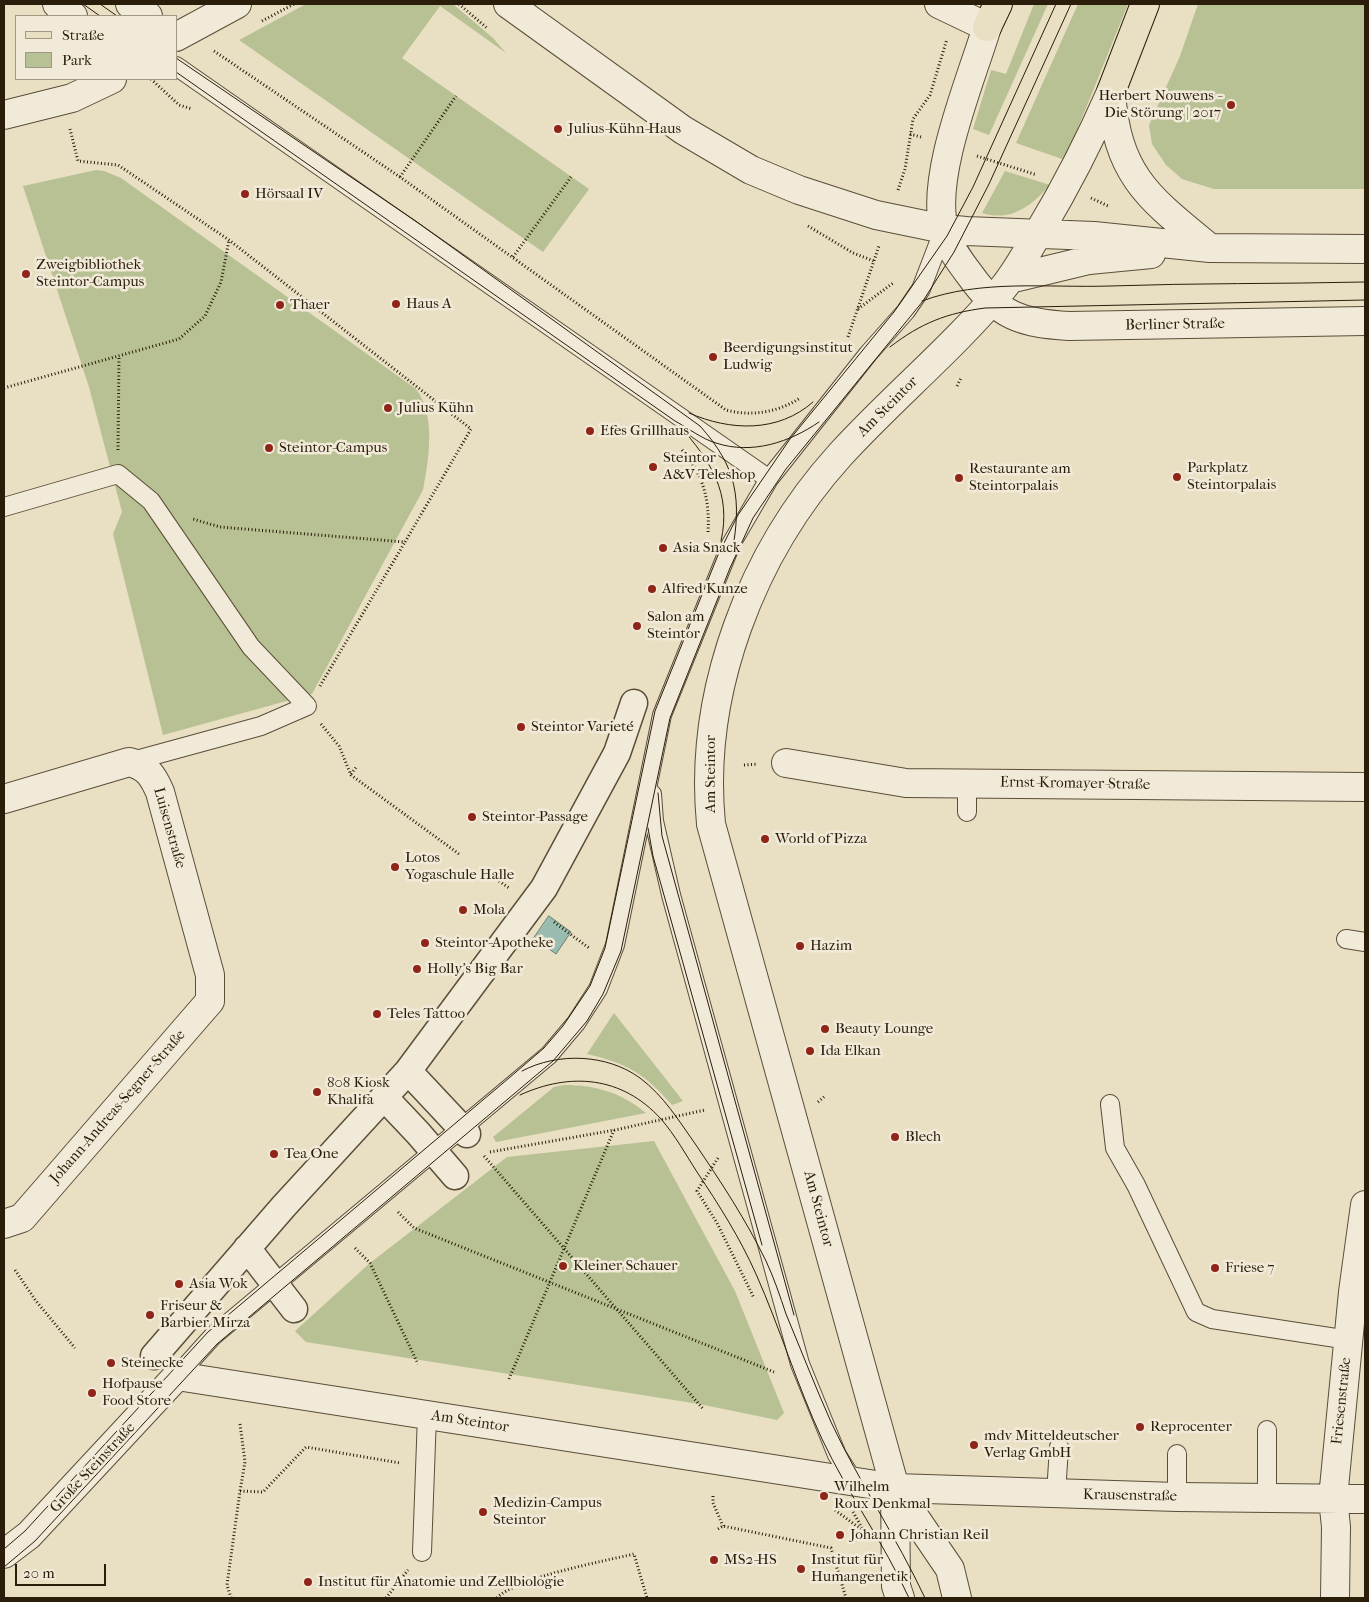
<!DOCTYPE html>
<meta charset="utf-8">
<style>
body{margin:0}
#map{position:relative;width:1369px;height:1602px;overflow:hidden;background:#e9dfc3;font-family:"IM FELL French Canon",serif}
canvas{display:block}
.frame{position:absolute;inset:0;border:5px solid #2a1d0a;pointer-events:none}
.legend{position:absolute;left:15px;top:15px;width:162px;height:65px;box-sizing:border-box;background:#f1ead8;border:1px solid #a19886;margin:0;padding:6px 9px;list-style:none;font-size:15px;color:#2a1d0a}
.legend li{display:flex;align-items:center;gap:10px;height:25px}
.legend b{width:25px;border:1px solid #a19886}
.scale{position:absolute;left:15px;top:1564px;width:91px;height:22px;box-sizing:border-box;border:2px solid #2a1d0a;border-top:0;padding-left:6px;font-size:15px;line-height:18px;white-space:nowrap;color:#2a1d0a;-webkit-text-stroke:4px #f1ead8;paint-order:stroke}
</style>
<div id="map">
<canvas width="1369" height="1602"></canvas>
<div class="frame"></div>
<ul class="legend">
<li><b style="height:6px;background:#e9dfc3"></b>Straße</li>
<li><b style="height:14px;background:#b8c193"></b>Park</li>
</ul>
<div class="scale">20 m</div>
</div>
<script>
const g = document.querySelector('canvas').getContext('2d');
g.lineJoin = 'round';
function fill(path, color) { g.fillStyle = color; g.fill(path, 'evenodd'); }
function strokePath(path, color, width, dash) { g.strokeStyle = color; g.lineWidth = width; g.lineCap = dash ? 'butt' : 'round'; g.setLineDash(dash || []); g.stroke(path); }
function drawText(font, color, halo, rows, align = 'center') {
  g.font = font + ' "IM FELL French Canon",serif'; g.lineWidth = 5; g.setLineDash([]); g.textBaseline = 'middle'; g.strokeStyle = halo; g.fillStyle = color; for (const [text, x, y, turn = 0] of rows) {
    g.save(); g.translate(x, y); g.rotate((+turn || 0) * Math.PI / 180); g.textAlign = isNaN(turn) ? turn : align; if (halo) g.strokeText(text, 0, 0); g.fillText(text, 0, 0); g.restore();
  }
}
const green = new Path2D(`
 M 306,4 L 453,4 L 493,38 L 506,53 L 440,6 L 402,58 L 589,189 L 543,252 L 239,40 Z
 M 1034,4 L 1048,4 L 989,135 L 973,129 L 991,70 L 1006,74 Z
 M 1078,4 L 1128,4 L 1065,160 L 1016,143 Z
 M 1198,4 L 1365,4 L 1365,189 L 1214,189 L 1182,179 L 1166,165 L 1152,144 L 1149,125 L 1180,56 Z
 M 96,170 L 104,171 L 121,178 L 416,389 C 436,415 429,459 423,490 L 312,694 L 163,735 L 113,534 L 122,512 L 89,387 L 23,186 Z
 M 1005,171 L 1050,185 C 1031,206 1012,222 982,213 Z
 M 614,1013 L 683,1101 L 672,1105 C 645,1074 627,1063 587,1054 Z
 M 564,1085 C 596,1085 622,1093 646,1113 L 496,1142 L 493,1137 L 554,1087 Z
 M 654,1141 L 735,1291 L 784,1413 L 777,1420 L 699,1404 L 306,1342 L 295,1331 L 370,1263 L 507,1157 Z`);
const water = new Path2D(`
 M 549,916 L 571,932 L 556,954 L 534,938 Z`);
const path = new Path2D(`
 M 459,4 L 487,28
 M 262,21 L 294,4
 M 214,51 L 400,177 L 726,410 C 751,417 779,412 800,398
 M 151,79 L 179,105 L 192,109
 M 70,129 L 78,161 L 118,165 L 229,240 L 471,429 L 405,542 L 220,527 L 193,519
 M 910,134 L 921,137
 M 977,156 L 1037,175
 M 400,177 L 456,96
 M 898,190 L 905,169 L 913,119 L 930,95 L 947,39
 M 1091,198 L 1108,206
 M 808,226 L 853,253 L 874,261
 M 513,257 L 571,177
 M 858,309 L 893,283
 M 848,337 L 879,246
 M 957,386 L 961,378
 M 4,388 L 179,339 L 205,316 L 221,282 L 229,240
 M 118,450 L 119,356
 M 682,450 C 703,474 710,500 708,532
 M 320,686 L 405,542
 M 321,724 L 339,746 L 351,775 L 459,854
 M 744,765 L 758,764
 M 351,774 L 357,766
 M 499,881 L 509,888
 M 554,922 L 589,948
 M 818,1102 L 825,1096
 M 490,1152 L 615,1130 L 705,1110
 M 484,1156 L 704,1410
 M 718,1158 L 697,1191 L 717,1223 L 754,1298
 M 398,1212 L 414,1228 L 774,1372
 M 355,1248 L 370,1263 L 418,1364
 M 15,1270 L 36,1301 L 75,1348
 M 509,1379 L 614,1130
 M 240,1424 L 245,1462 L 240,1491
 M 713,1496 L 713,1503 L 723,1526
 M 835,1510 L 862,1530
 M 853,1512 L 865,1533
 M 718,1529 L 723,1526 L 831,1548 L 846,1598
 M 231,1598 L 227,1585 L 240,1491 L 263,1492 L 306,1447 L 400,1463
 M 386,1598 L 408,1570
 M 497,1598 C 515,1578 604,1561 634,1554 L 647,1598`);
const service = new Path2D(`
 M 176,66 L 769,479
 M 4,507 L 118,474 L 151,501 L 251,647 L 307,706 L 261,726 L 129,762
 M 967,783 L 967,812
 M 652,794 L 654,821 L 671,895 L 800,1364 L 837,1455 L 854,1482
 M 1346,939 L 1365,942
 M 1110,1104 L 1115,1148 L 1136,1185 L 1196,1312 L 1212,1319 L 1349,1340
 M 177,1376 L 213,1336 L 549,1055 L 576,1023 L 598,989 L 615,945 L 662,715 L 731,544 L 769,479 L 868,354 L 906,311 L 921,289 L 944,229
 M 1267,1430 L 1267,1497
 M 1177,1454 L 1177,1497
 M 1056,1494 L 1059,1447
 M 422,1552 L 427,1415`);
const pedestrian = new Path2D(`
 M 408,1071 L 467,1134
 M 384,1097 L 418,1133 L 455,1176
 M 247,1248 L 294,1309
 M 154,1356 L 284,1206 L 408,1071 L 544,888 L 617,753 L 634,703`);
const minor = new Path2D(`
 M 939,4 L 987,27
 M 4,115 L 72,98 L 112,79
 M 786,763 L 906,783 L 1365,787
 M 4,799 L 129,762 C 147,766 153,776 160,792 L 210,975 L 210,1001 L 22,1218 L 4,1224
 M 895,1488 L 1177,1497 L 1365,1499
 M 1335,1598 L 1336,1527 L 1333,1498 L 1353,1292 L 1365,1205`);
const tertiary = new Path2D(`
 M 57,4 L 73,16
 M 130,4 L 148,16
 M 508,4 L 683,130 L 751,170 L 799,190 L 876,215 L 944,229 L 966,231 L 1094,236 L 1210,248 L 1365,249
 M 987,27 C 971,80 930,176 944,229 C 948,246 960,262 970,275 C 999,316 1020,323 1069,326 L 1365,321
 M 176,37 L 237,4
 M 1111,92 C 1117,176 1149,198 1210,248
 M 1010,279 L 1089,260 L 1151,254
 M 895,1488 L 950,1569 L 957,1598
 M 4,1554 L 29,1535 L 177,1376 L 895,1488
 M 900,1598 L 896,1586 L 895,1488 L 711,824 C 698,692 752,552 840,455 C 892,398 953,348 1003,288 C 1017,271 1028,250 1040,230 C 1067,185 1090,140 1111,92`);
const primary = new Path2D(`
 M 987,27 L 998,4
 M 1111,92 L 1145,4`);
const tram = new Path2D(`
 M 83,4 L 100,16
 M 100,4 L 117,16
 M 176,58 L 417,222 L 700,426 C 737,467 742,499 732,553
 M 176,72 L 675,421 C 688,428 702,439 716,443 C 752,455 790,442 819,422
 M 922,301 C 981,279 1048,288 1110,286 C 1195,283 1280,284 1365,282
 M 890,347 C 921,323 947,313 985,308 L 1365,300
 M 689,413 C 730,431 778,433 813,402
 M 680,426 C 710,461 732,492 721,541
 M 658,793 L 662,836 L 794,1315
 M 648,828 L 653,856 L 669,913 L 762,1245
 M 522,1071 C 558,1052 607,1054 640,1078 C 664,1096 679,1121 696,1145 C 721,1182 746,1220 766,1261 C 774,1278 780,1296 786,1314 C 801,1350 815,1386 831,1422 C 859,1482 897,1538 925,1598
 M 520,1095 C 570,1072 622,1076 661,1119 C 675,1135 686,1155 697,1172 C 719,1205 740,1238 756,1274 C 780,1328 797,1385 822,1439 C 848,1494 884,1543 909,1598
 M 4,1549 L 25,1531 L 208,1332 L 509,1078 L 544,1048 L 563,1026 L 590,986 L 605,948 L 655,711 L 718,555 L 738,515 L 790,439 L 894,312 L 947,236 L 973,187 L 1056,4
 M 4,1567 L 35,1541 L 217,1344 L 553,1061 L 587,1021 L 603,994 L 621,951 L 670,718 L 730,568 L 753,518 L 786,469 L 923,301 L 954,252 L 989,184 L 1071,4`);
const markers = [
 [1231,105,5,"#8f2418"],
 [558,129,5,"#8f2418"],
 [245,194,5,"#8f2418"],
 [26,274,5,"#8f2418"],
 [396,304,5,"#8f2418"],
 [280,305,5,"#8f2418"],
 [713,357,5,"#8f2418"],
 [388,408,5,"#8f2418"],
 [590,431,5,"#8f2418"],
 [269,448,5,"#8f2418"],
 [653,467,5,"#8f2418"],
 [1177,477,5,"#8f2418"],
 [959,478,5,"#8f2418"],
 [663,548,5,"#8f2418"],
 [652,589,5,"#8f2418"],
 [637,626,5,"#8f2418"],
 [521,727,5,"#8f2418"],
 [472,817,5,"#8f2418"],
 [765,839,5,"#8f2418"],
 [395,867,5,"#8f2418"],
 [463,910,5,"#8f2418"],
 [425,943,5,"#8f2418"],
 [800,946,5,"#8f2418"],
 [417,969,5,"#8f2418"],
 [377,1014,5,"#8f2418"],
 [825,1029,5,"#8f2418"],
 [810,1051,5,"#8f2418"],
 [317,1092,5,"#8f2418"],
 [895,1137,5,"#8f2418"],
 [274,1154,5,"#8f2418"],
 [563,1266,5,"#8f2418"],
 [1215,1268,5,"#8f2418"],
 [179,1284,5,"#8f2418"],
 [150,1315,5,"#8f2418"],
 [111,1363,5,"#8f2418"],
 [92,1393,5,"#8f2418"],
 [1140,1427,5,"#8f2418"],
 [974,1445,5,"#8f2418"],
 [824,1496,5,"#8f2418"],
 [483,1512,5,"#8f2418"],
 [840,1535,5,"#8f2418"],
 [714,1560,5,"#8f2418"],
 [801,1569,5,"#8f2418"],
 [308,1582,5,"#8f2418"]
];
const poiNames = [
 ["Herbert Nouwens -",1221,96,"right"],
 ["Die Störung | 2017",1221,113,"right"],
 ["Julius-Kühn-Haus",568,129],
 ["Hörsaal IV",255,194],
 ["Zweigbibliothek",36,265],
 ["Steintor-Campus",36,282],
 ["Haus A",406,304],
 ["Thaer",290,305],
 ["Beerdigungsinstitut",723,348],
 ["Ludwig",723,365],
 ["Julius Kühn",398,408],
 ["Efes Grillhaus",600,431],
 ["Steintor-Campus",279,448],
 ["Steintor",663,458],
 ["A&V Teleshop",663,475],
 ["Parkplatz",1187,468],
 ["Steintorpalais",1187,485],
 ["Restaurante am",969,469],
 ["Steintorpalais",969,486],
 ["Asia Snack",673,548],
 ["Alfred Kunze",662,589],
 ["Salon am",647,617],
 ["Steintor",647,634],
 ["Steintor Varieté",531,727],
 ["Steintor-Passage",482,817],
 ["World of Pizza",775,839],
 ["Lotos",405,858],
 ["Yogaschule Halle",405,875],
 ["Mola",473,910],
 ["Steintor-Apotheke",435,943],
 ["Hazim",810,946],
 ["Holly's Big Bar",427,969],
 ["Teles Tattoo",387,1014],
 ["Beauty Lounge",835,1029],
 ["Ida Elkan",820,1051],
 ["808 Kiosk",327,1083],
 ["Khalifa",327,1100],
 ["Blech",905,1137],
 ["Tea One",284,1154],
 ["Kleiner Schauer",573,1266],
 ["Friese 7",1225,1268],
 ["Asia Wok",189,1284],
 ["Friseur &",160,1306],
 ["Barbier Mirza",160,1323],
 ["Steinecke",121,1363],
 ["Hofpause",102,1384],
 ["Food Store",102,1401],
 ["Reprocenter",1150,1427],
 ["mdv Mitteldeutscher",984,1436],
 ["Verlag GmbH",984,1453],
 ["Wilhelm",834,1487],
 ["Roux Denkmal",834,1504],
 ["Medizin-Campus",493,1503],
 ["Steintor",493,1520],
 ["Johann Christian Reil",850,1535],
 ["MS2-HS",724,1560],
 ["Institut für",811,1560],
 ["Humangenetik",811,1577],
 ["Institut für Anatomie und Zellbiologie",318,1582]
];
const streetNames = [
 ["Berliner Straße",1175,325,-1],
 ["Am Steintor",888,407,-45],
 ["Am Steintor",711,774,-90],
 ["Ernst-Kromayer-Straße",1075,784,1],
 ["Luisenstraße",169,828,74],
 ["Johann-Andreas-Segner-Straße",118,1107,-49],
 ["Am Steintor",818,1209,75],
 ["Friesenstraße",1342,1401,-84],
 ["Am Steintor",470,1422,9],
 ["Große Steinstraße",93,1468,-47],
 ["Krausenstraße",1130,1496,1]
];
fill(green, '#b8c193');
fill(water, '#98bdb0');
strokePath(water, '#6c7d6e', 1);
strokePath(service, '#5a4e38', 20);
strokePath(pedestrian, '#5a4e38', 29);
strokePath(minor, '#5a4e38', 30);
strokePath(tertiary, '#5a4e38', 30);
strokePath(primary, '#2a1d0a', 30);
strokePath(path, '#2a1d0a', 3, [1, 2.5]);
strokePath(service, '#f1ead8', 18);
strokePath(pedestrian, '#f1ead8', 26);
strokePath(minor, '#f1ead8', 28);
strokePath(tertiary, '#f1ead8', 28);
strokePath(primary, '#e9dfc3', 28);
strokePath(tram, '#2a1d0a', 1);
for (const [x, y, r, color] of markers) { const dot = new Path2D(); dot.arc(x, y, r, 0, 2 * Math.PI); g.fillStyle = color; g.fill(dot); strokePath(dot, '#f1ead8', 2); }
drawText('15px', '#2a1d0a', '#f1ead8', poiNames, 'left');
drawText('15px', '#2a1d0a', '#f1ead8', streetNames);
</script>
